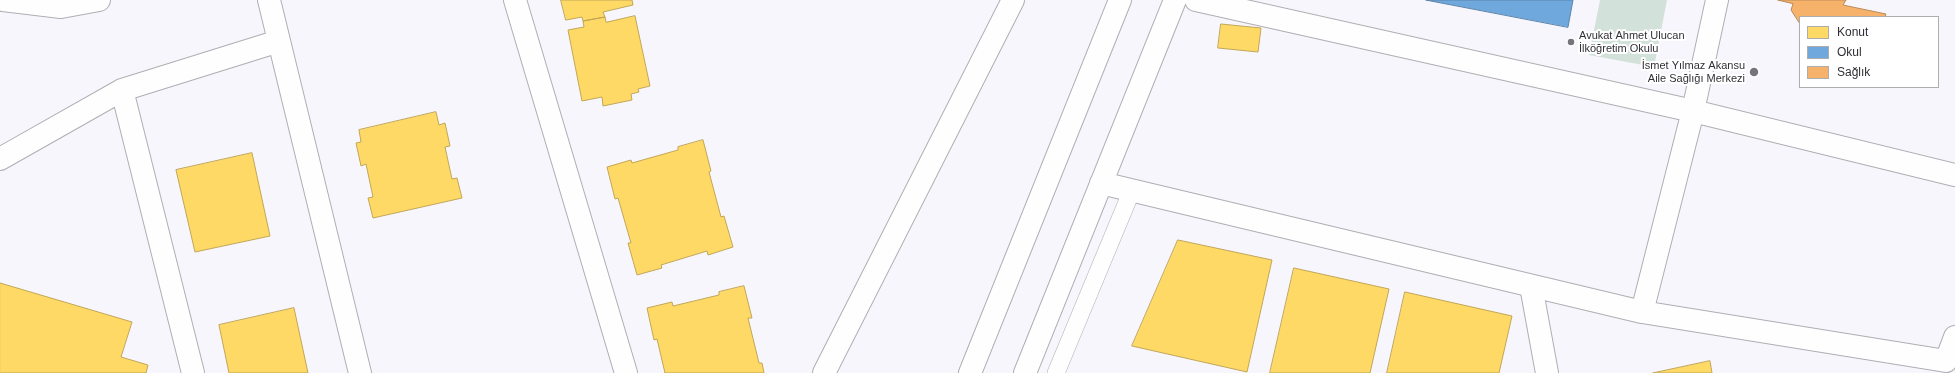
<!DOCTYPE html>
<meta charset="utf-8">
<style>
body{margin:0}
#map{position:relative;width:1955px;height:373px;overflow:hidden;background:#f7f6fc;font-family:Helvetica,sans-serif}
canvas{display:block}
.legend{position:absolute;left:1799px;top:16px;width:140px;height:72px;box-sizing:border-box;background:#fff;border:1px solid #adacae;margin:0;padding:5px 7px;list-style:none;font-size:12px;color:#312f35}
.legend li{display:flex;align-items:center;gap:8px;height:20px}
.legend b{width:20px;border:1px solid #adacae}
</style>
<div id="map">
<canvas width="1955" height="373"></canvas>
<ul class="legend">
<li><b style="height:11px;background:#ffd966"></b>Konut</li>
<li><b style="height:11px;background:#6fa8dc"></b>Okul</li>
<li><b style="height:11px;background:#f6b26b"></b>Sağlık</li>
</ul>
</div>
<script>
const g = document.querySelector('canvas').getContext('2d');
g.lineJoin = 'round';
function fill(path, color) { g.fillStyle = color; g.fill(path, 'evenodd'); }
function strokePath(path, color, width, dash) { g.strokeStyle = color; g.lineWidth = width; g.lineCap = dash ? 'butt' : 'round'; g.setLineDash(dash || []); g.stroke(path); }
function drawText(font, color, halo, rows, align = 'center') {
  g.font = font + ' Helvetica,sans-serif'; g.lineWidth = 4; g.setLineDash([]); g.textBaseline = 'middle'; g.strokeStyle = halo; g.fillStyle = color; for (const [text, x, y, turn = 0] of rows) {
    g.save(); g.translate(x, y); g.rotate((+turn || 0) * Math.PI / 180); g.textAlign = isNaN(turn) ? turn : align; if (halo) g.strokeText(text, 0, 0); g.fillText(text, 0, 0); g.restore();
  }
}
const green = new Path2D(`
 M 1600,0 L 1667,0 L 1654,67 L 1589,55 Z`);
const homes = new Path2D(`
 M 561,0 L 632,0 L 633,5 L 603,12 L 605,17 L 583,21 L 582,17 L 566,20 Z
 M 635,16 L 650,86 L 638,89 L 639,92 L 631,94 L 632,100 L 603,106 L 602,97 L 582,101 L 568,30 L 584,27 L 583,21 L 605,17 L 606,22 Z
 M 1221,24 L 1261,28 L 1258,52 L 1218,48 Z
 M 436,112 L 439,125 L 445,123 L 450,146 L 445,147 L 452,179 L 457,178 L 462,198 L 373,218 L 368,198 L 373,197 L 366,164 L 361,166 L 356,143 L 361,142 L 359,130 Z
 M 703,140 L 711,171 L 709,172 L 721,217 L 724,216 L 733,247 L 708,255 L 707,251 L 661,265 L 662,268 L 637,275 L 628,243 L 631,243 L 618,198 L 615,199 L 607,167 L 631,160 L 632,163 L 678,150 L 678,147 Z
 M 252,153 L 270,236 L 195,252 L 176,170 Z
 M 1178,240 L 1272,260 L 1247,372 L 1132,346 Z
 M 1294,268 L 1389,289 L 1370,373 L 1270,373 Z
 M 0,283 L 132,322 L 121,357 L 148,365 L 146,373 L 0,373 Z
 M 744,286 L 752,318 L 748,318 L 759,363 L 762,363 L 764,373 L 665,373 L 657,339 L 654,340 L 647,308 L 672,302 L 673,306 L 719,295 L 719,292 Z
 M 1405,292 L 1512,316 L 1499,373 L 1387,373 Z
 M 294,308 L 308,373 L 229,373 L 219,325 Z
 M 1710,361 L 1712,373 L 1653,373 Z`);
const schools = new Path2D(`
 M 1426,0 L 1573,0 L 1568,27 Z`);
const health = new Path2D(`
 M 1778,0 L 1846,0 L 1843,5 L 1886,14 L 1885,17 L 1800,17 L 1800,24 L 1791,10 L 1793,4 Z`);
const service = new Path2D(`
 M 1056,373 L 1132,190`);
const minor = new Path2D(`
 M 3,0 L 61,7 L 99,0
 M 269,0 L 360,373
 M 515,0 L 626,373
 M 1196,0 L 1693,111 L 1955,175
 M 122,90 L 193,373
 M 0,159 L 122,90 L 279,41
 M 1101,183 L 1642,312 L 1946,361 L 1955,337
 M 1531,286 L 1547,373
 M 1642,312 L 1693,111 L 1717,0
 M 824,373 L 1013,0
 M 970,373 L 1120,0
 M 1025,373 L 1175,0`);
const markers = [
 [1571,42,4,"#76757b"],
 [1754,72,5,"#76757b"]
];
const poiNames = [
 ["Avukat Ahmet Ulucan",1579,36],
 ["İlköğretim Okulu",1579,49],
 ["İsmet Yılmaz Akansu",1745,66,"right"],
 ["Aile Sağlığı Merkezi",1745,79,"right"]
];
fill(green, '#d2e1da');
fill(homes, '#ffd966');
strokePath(homes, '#c1a657', 1);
fill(schools, '#6fa8dc');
strokePath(schools, '#5c84aa', 1);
fill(health, '#f6b26b');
strokePath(health, '#bb8b5b', 1);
strokePath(service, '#b0aeb3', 18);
strokePath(minor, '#b0aeb3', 24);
strokePath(service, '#fefeff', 17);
strokePath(minor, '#fefeff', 22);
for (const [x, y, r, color] of markers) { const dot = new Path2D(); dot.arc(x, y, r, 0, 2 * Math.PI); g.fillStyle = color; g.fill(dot); strokePath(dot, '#fff', 1.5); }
drawText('11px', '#312f35', '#fff', poiNames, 'left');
</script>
